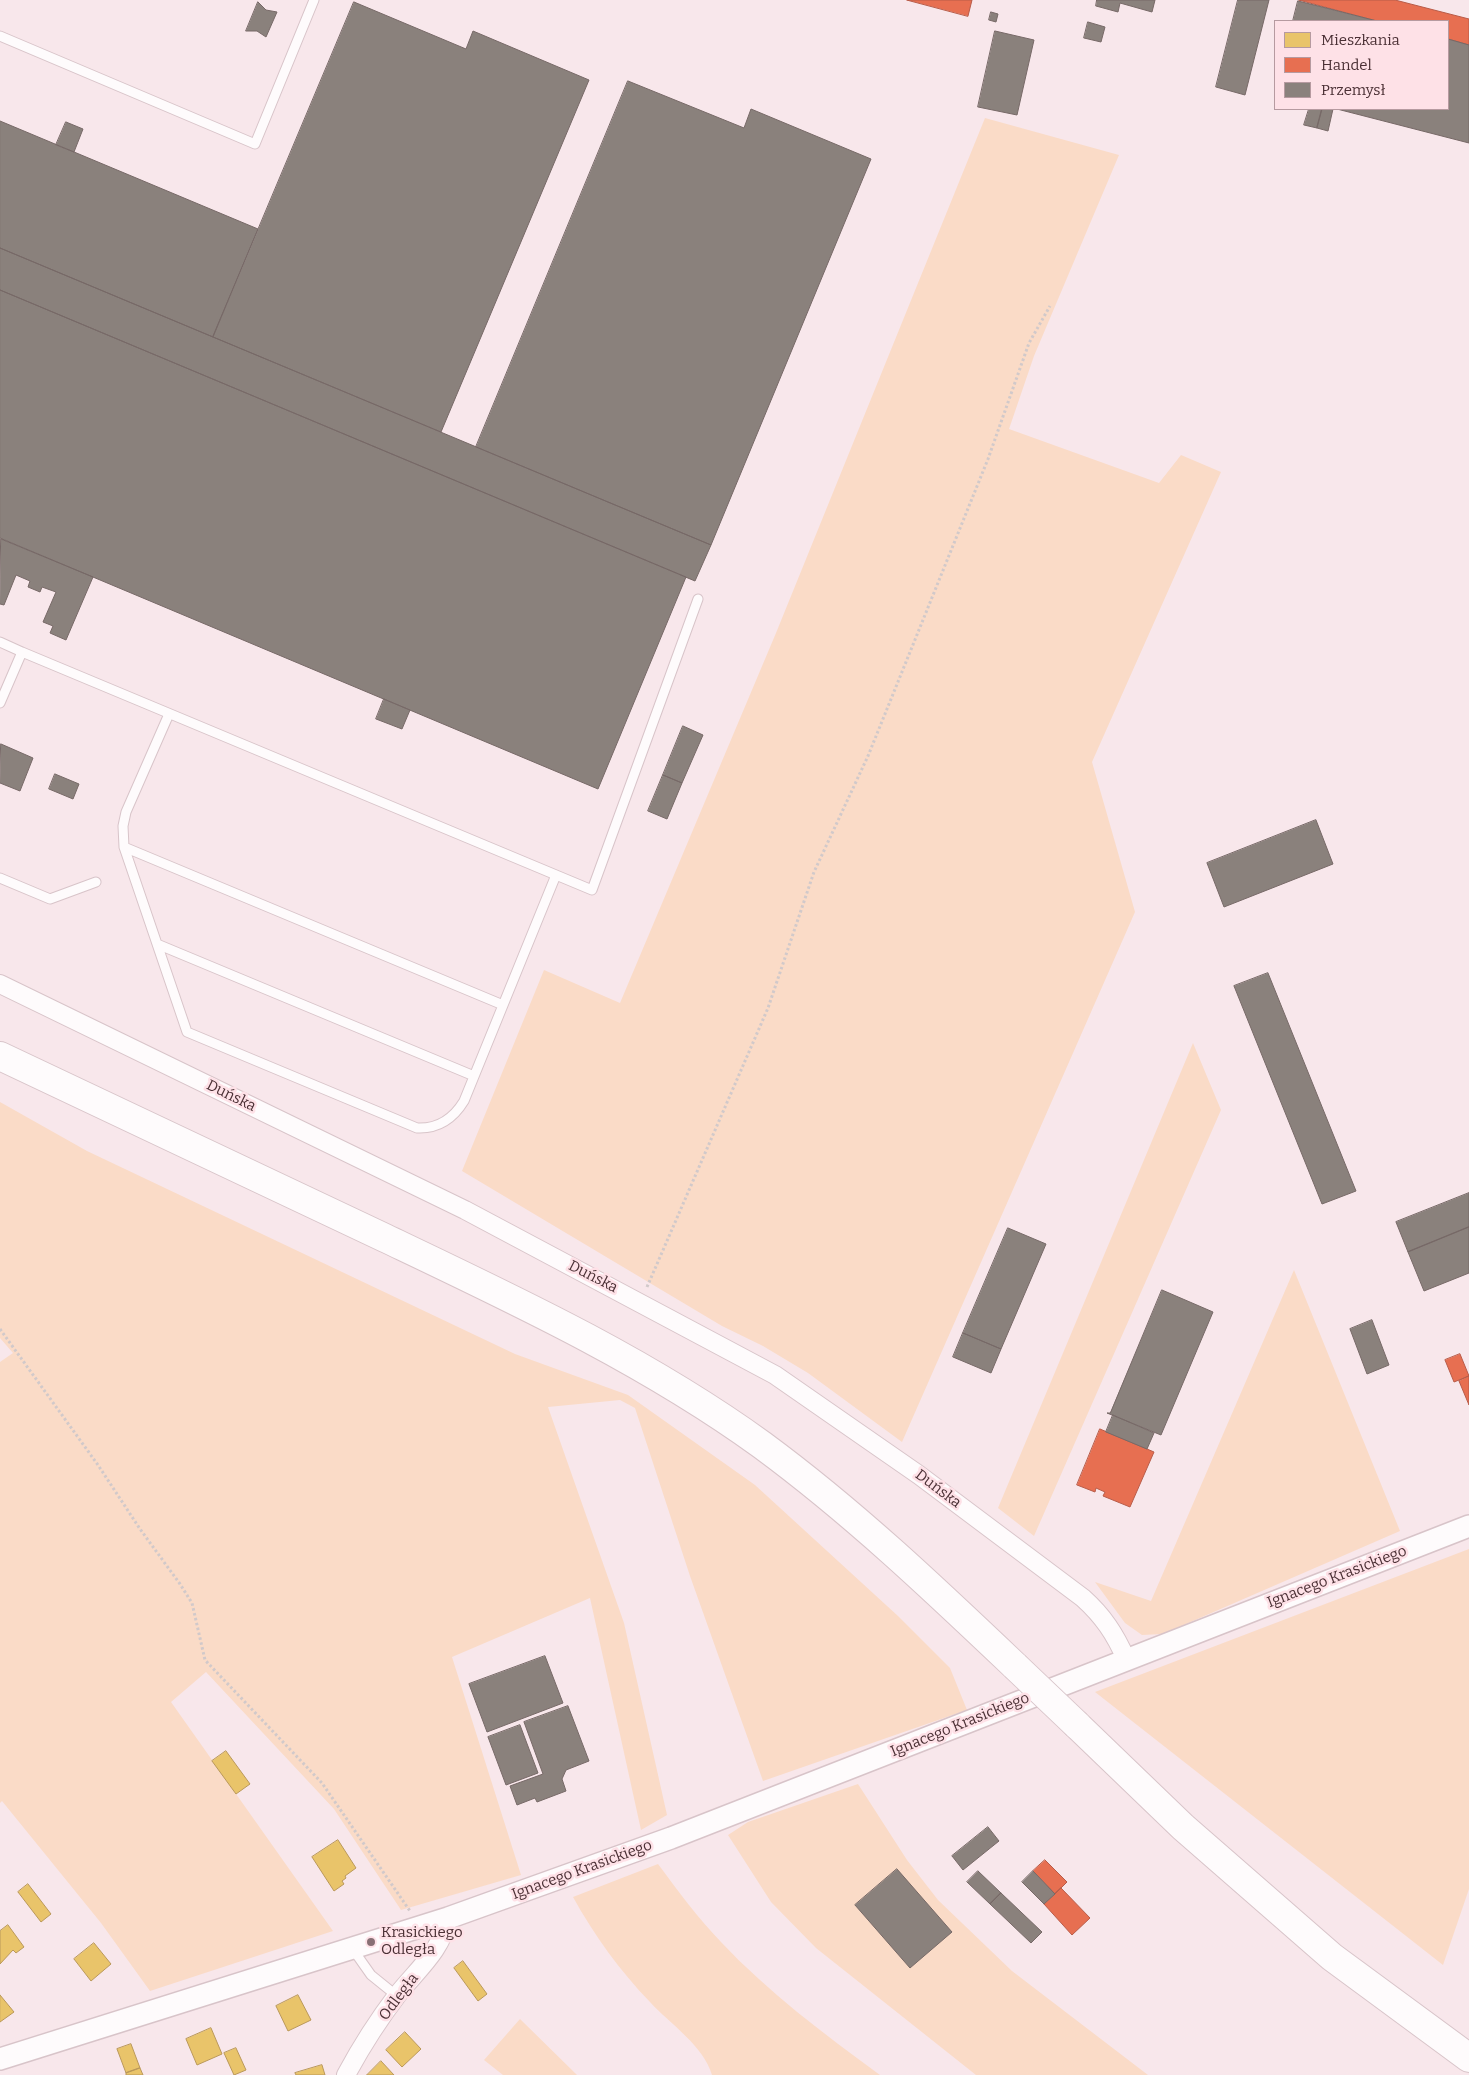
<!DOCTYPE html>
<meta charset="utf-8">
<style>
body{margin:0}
#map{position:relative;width:1469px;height:2075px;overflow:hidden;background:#f8e7eb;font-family:Bitter,serif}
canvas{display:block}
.legend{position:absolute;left:1274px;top:20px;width:175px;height:90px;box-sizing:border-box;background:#fee1e7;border:1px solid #b69aa0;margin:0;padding:6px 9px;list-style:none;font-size:15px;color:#4b3035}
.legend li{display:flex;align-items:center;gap:10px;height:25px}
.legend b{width:25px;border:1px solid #b69aa0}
</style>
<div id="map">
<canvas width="1469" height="2075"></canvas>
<ul class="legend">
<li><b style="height:14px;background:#e9c46a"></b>Mieszkania</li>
<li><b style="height:14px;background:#e76f51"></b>Handel</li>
<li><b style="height:14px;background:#8a817c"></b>Przemysł</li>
</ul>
</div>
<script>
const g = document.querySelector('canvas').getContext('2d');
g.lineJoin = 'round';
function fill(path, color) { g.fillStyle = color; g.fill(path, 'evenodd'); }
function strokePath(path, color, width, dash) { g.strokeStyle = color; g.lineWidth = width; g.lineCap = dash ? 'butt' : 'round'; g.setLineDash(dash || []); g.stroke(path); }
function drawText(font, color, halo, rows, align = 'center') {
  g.font = font + ' Bitter,serif'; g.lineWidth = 5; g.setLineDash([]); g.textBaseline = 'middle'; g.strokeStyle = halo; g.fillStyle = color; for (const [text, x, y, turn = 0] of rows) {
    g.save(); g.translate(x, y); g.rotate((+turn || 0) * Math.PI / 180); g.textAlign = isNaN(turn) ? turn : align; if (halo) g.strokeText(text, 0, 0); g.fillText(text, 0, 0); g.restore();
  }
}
const green = new Path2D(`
 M 985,118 L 1119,155 L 1034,356 L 1009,429 L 1159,483 L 1181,455 L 1221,472 L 1092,762 L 1135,912 L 902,1442 L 808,1373 L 763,1346 L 722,1326 L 462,1171 L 544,970 L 620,1003 L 776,633 Z
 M 1193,1043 L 1221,1110 L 1034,1536 L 998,1508 Z
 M 0,1102 L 87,1151 L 515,1354 L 628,1395 L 755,1485 L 898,1616 L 950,1668 L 967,1710 L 763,1781 L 690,1576 L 635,1408 L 620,1400 L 548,1407 L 624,1623 L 667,1815 L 641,1830 L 590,1598 L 452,1657 L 521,1875 L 401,1910 L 334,1809 L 206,1672 L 171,1702 L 333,1931 L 150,1991 L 101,1923 L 2,1801 L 0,1803 L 0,1362 L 13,1353 L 0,1338 Z
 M 1294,1270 L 1400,1531 L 1163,1634 L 1142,1635 L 1125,1623 L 1095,1582 L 1151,1601 Z
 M 1469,1549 L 1469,1889 L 1443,1965 L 1095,1692 Z
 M 858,1784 L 907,1860 L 938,1900 L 1012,1971 L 1148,2075 L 976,2075 L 816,1948 L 771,1902 L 728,1835 L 748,1822 Z
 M 658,1864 C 678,1891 698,1918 721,1942 C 768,1992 824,2034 880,2075 L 712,2075 C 704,2046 670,2024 650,2002 C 620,1971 594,1935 573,1897 Z
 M 520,2019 L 575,2073 L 577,2075 L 503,2075 L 484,2060 Z`);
const homes = new Path2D(`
 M 226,1751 L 250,1784 L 236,1794 L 212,1761 Z
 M 338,1840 L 356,1868 L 345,1876 L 346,1878 L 342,1881 L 344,1884 L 334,1891 L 312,1857 Z
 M 28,1884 L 51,1914 L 41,1922 L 18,1892 Z
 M 8,1925 L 24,1947 L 16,1953 L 13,1950 L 0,1964 L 0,1931 Z
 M 94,1943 L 111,1964 L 91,1981 L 74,1959 Z
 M 463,1961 L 487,1994 L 478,2001 L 454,1968 Z
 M 0,1995 L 14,2012 L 0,2022 Z
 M 298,1995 L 311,2020 L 288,2031 L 276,2006 Z
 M 211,2028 L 222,2054 L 197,2065 L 186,2039 Z
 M 405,2032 L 421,2049 L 402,2067 L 386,2050 Z
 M 131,2044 L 140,2068 L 126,2073 L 117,2049 Z
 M 236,2048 L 246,2070 L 234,2075 L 224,2053 Z
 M 381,2061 L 394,2075 L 367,2075 Z
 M 322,2065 L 325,2075 L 296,2075 L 295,2073 Z
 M 140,2068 L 143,2075 L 126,2075 L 126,2073 Z`);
const shops = new Path2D(`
 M 907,0 L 972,0 L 968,16 Z
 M 1299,0 L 1395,0 L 1469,19 L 1469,45 L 1448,39 L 1448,21 L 1377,21 Z
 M 1460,1354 L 1469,1376 L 1454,1382 L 1445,1360 Z
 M 1469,1376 L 1469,1405 L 1459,1381 Z
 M 1100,1429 L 1154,1452 L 1130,1507 L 1103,1496 L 1105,1492 L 1096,1488 L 1095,1492 L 1077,1485 Z
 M 1045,1860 L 1067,1882 L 1055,1894 L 1033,1871 Z
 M 1061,1888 L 1090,1918 L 1072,1935 L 1044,1904 Z`);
const industry = new Path2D(`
 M 1097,0 L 1155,0 L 1152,12 L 1120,3 L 1118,12 L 1096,6 Z
 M 1238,0 L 1269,0 L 1245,95 L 1216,87 Z
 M 1298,1 L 1330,9 L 1377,21 L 1293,21 Z
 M 258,2 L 266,10 L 277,12 L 266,37 L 257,31 L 246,31 Z
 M 354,2 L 466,49 L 473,31 L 589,80 L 441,432 L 213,337 Z
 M 991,12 L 998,14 L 996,22 L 989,20 Z
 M 1088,22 L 1105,27 L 1101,42 L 1084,38 Z
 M 995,31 L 1034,40 L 1017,115 L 978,107 Z
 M 1448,39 L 1469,45 L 1469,143 L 1337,109 L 1448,109 Z
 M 628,81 L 744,128 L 751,109 L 871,159 L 711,545 L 476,447 Z
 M 1309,109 L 1322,109 L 1317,128 L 1304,125 Z
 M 1322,109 L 1333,109 L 1328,131 L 1317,128 Z
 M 0,121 L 258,229 L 213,337 L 0,248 Z
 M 66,122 L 83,129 L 74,152 L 56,145 Z
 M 0,248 L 711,545 L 695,581 L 0,290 Z
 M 0,290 L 686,577 L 598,789 L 0,538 Z
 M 1,539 L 93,577 L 66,640 L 50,633 L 53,626 L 43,622 L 56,592 L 42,587 L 40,592 L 28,587 L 30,581 L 16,575 L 4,605 L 0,604 Z
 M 384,699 L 410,710 L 402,729 L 376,719 Z
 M 683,726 L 703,735 L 682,783 L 663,775 Z
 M 1,744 L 33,758 L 20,791 L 0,783 Z
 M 55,774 L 79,784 L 73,799 L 49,789 Z
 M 663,775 L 682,783 L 667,819 L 648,811 Z
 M 1316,820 L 1333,864 L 1224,907 L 1207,863 Z
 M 1268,973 L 1356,1191 L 1322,1204 L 1234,986 Z
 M 1469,1193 L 1469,1227 L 1408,1252 L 1396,1222 Z
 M 1469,1227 L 1469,1273 L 1424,1291 L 1408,1252 Z
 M 1008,1228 L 1046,1244 L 1001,1349 L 963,1333 Z
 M 1162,1290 L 1213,1312 L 1161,1435 L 1107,1413 L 1110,1413 Z
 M 1372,1320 L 1389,1365 L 1367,1374 L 1350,1329 Z
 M 963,1333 L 1001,1349 L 991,1373 L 953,1357 Z
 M 1113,1415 L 1154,1433 L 1147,1449 L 1106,1432 Z
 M 545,1656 L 563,1703 L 487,1732 L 469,1684 Z
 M 568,1706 L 589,1761 L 566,1770 L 562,1779 L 566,1791 L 537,1802 L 535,1798 L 517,1805 L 510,1786 L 543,1774 L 524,1722 Z
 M 520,1725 L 538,1773 L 506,1785 L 488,1737 Z
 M 988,1827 L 999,1841 L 963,1870 L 952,1856 Z
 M 897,1869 L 952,1932 L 910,1968 L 855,1905 Z
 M 978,1871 L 1001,1893 L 990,1904 L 967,1882 Z
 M 1033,1871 L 1055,1894 L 1044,1904 L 1022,1882 Z
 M 1001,1893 L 1042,1932 L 1031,1943 L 990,1904 Z`);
const path = new Path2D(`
 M 647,1287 L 768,1008 L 814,872 L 868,756 L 988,459 L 1029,343 L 1050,306
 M 0,1329 L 98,1465 L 140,1529 L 180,1584 L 192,1603 L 205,1660 L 322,1783 L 410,1911`);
const service = new Path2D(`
 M 0,36 L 255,144 L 314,0
 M 0,642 L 22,652 L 0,703
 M 22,652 L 592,890 L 698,599
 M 169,714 L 126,812 L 123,826 L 124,847 L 187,1032 L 417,1128 C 438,1129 453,1119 464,1101 L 556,875
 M 124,847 L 503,1005
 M 0,878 L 50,899 L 96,882
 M 157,944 L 474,1076
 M 352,1948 L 371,1975 L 397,1996`);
const minor = new Path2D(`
 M 0,984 L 465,1210 L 775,1375 L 919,1475 L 1083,1598 C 1103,1616 1115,1634 1126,1659
 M 346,2075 C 361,2047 379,2019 398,1994 C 418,1969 442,1950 448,1918`);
const tertiary = new Path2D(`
 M 0,2059 L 448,1918 L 671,1838 L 1469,1526`);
const primary = new Path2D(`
 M 0,1056 C 128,1117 257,1177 385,1238 C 515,1300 646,1361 762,1445 C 853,1512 934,1589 1015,1666
 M 1077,1725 L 1183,1827 L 1332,1957 L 1469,2058`);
const primaryBridge = new Path2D(`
 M 1015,1666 L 1077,1725`);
const markers = [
 [371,1942,5,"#887075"]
];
const streetNames = [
 ["Duńska",231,1096,26],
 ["Duńska",593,1277,27],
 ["Duńska",938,1489,37],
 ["Ignacego Krasickiego",1337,1577,-21],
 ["Ignacego Krasickiego",960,1725,-22],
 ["Ignacego Krasickiego",582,1870,-20],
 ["Odległa",399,1997,-53]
];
const poiNames = [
 ["Krasickiego",381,1933],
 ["Odległa",381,1950]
];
fill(green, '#fadbc7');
fill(homes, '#e9c46a');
strokePath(homes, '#ba985a', 1);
fill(shops, '#e76f51');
strokePath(shops, '#b85c49', 1);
fill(industry, '#8a817c');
strokePath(industry, '#776967', 1);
strokePath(service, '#d8c4c9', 11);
strokePath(minor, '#d8c4c9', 20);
strokePath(tertiary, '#d8c4c9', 24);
strokePath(primary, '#d8c4c9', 30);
strokePath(path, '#d1c9ca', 3, [2.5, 2.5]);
strokePath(service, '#fefbfc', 9);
strokePath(minor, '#fefbfc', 18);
strokePath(tertiary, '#fefbfc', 21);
strokePath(primary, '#fefbfc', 28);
strokePath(primaryBridge, '#d8c4c9', 30, []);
strokePath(primaryBridge, '#fefbfc', 28);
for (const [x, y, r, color] of markers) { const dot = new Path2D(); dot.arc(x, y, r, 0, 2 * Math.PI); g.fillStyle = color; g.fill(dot); strokePath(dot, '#fee1e7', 2); }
drawText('15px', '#4b3035', '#fee1e7', streetNames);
drawText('15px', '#4b3035', '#fee1e7', poiNames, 'left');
</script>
